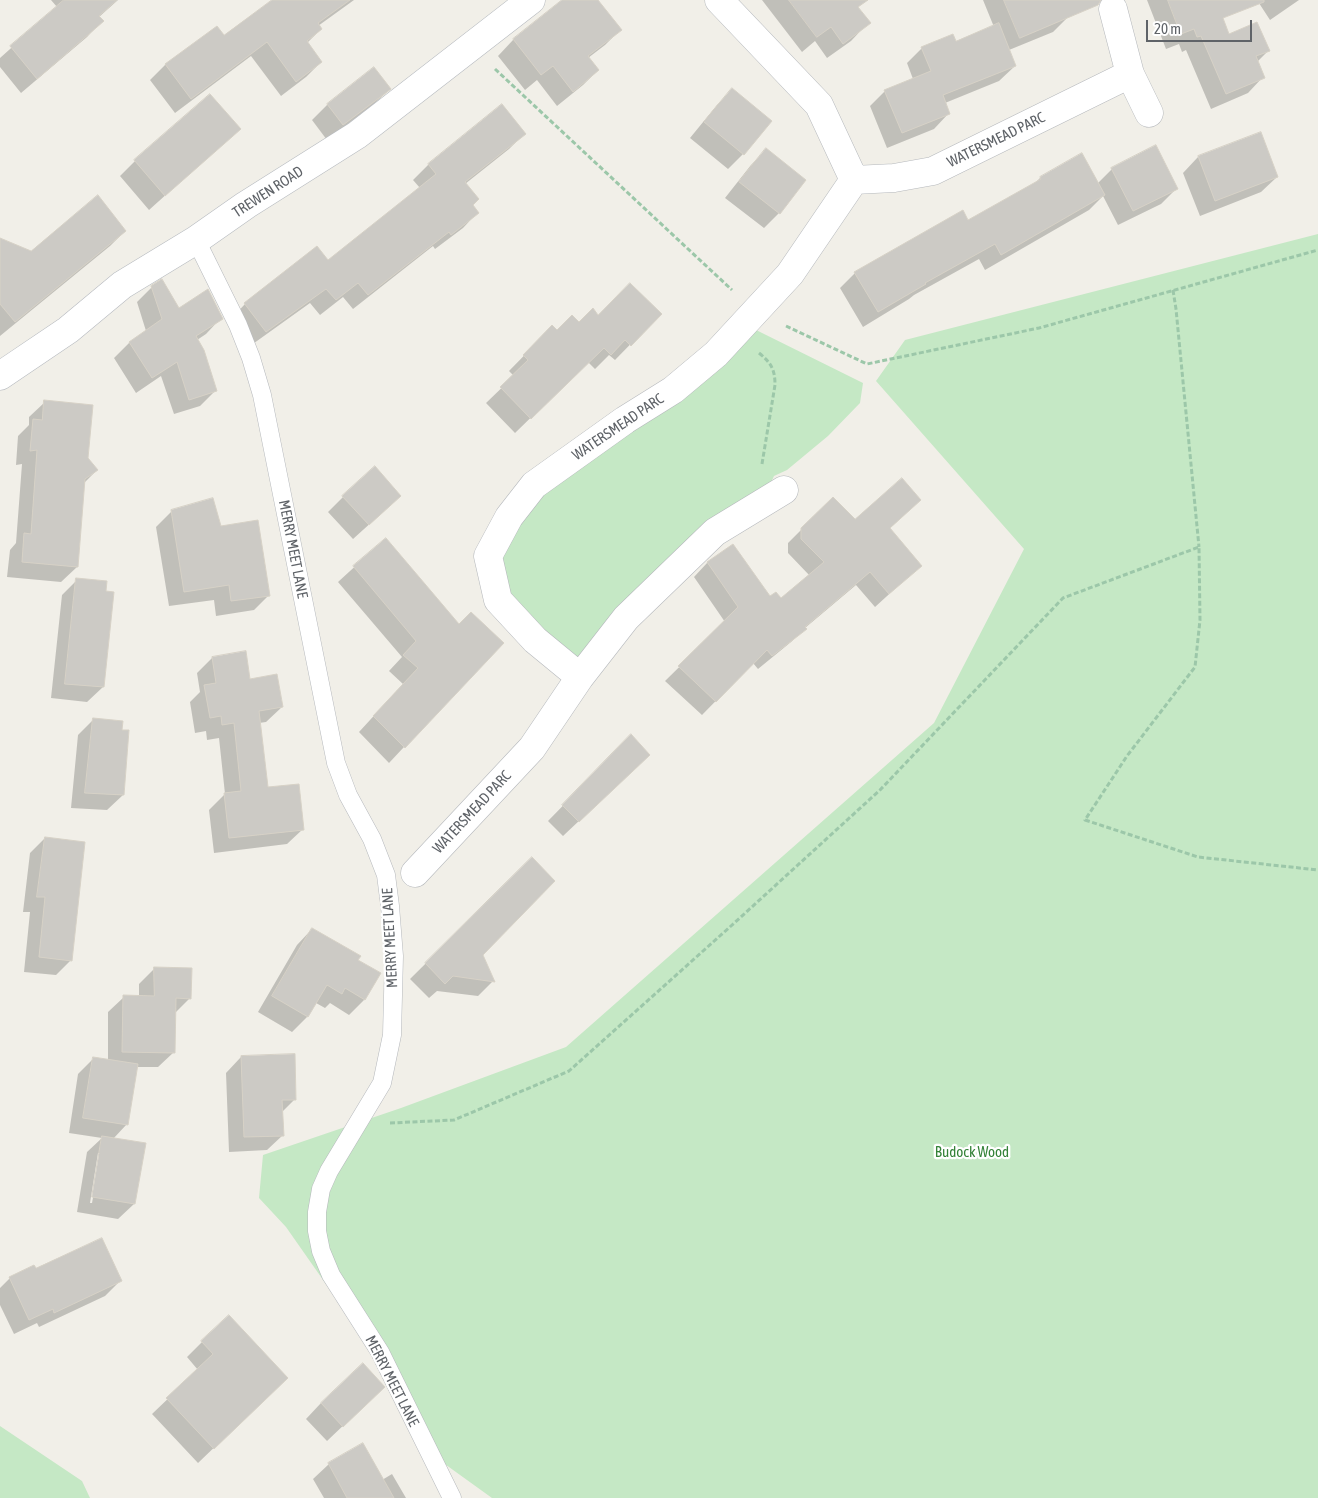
<!DOCTYPE html>
<style>
body{margin:0}
#map{position:relative;width:1318px;height:1498px;overflow:hidden;background:#f1efe8;font-family:"Asap Condensed",sans-serif}
canvas{display:block}
.scale{position:absolute;left:1146px;top:20px;width:106px;height:22px;box-sizing:border-box;border:2px solid #5f6368;border-top:0;padding-left:6px;font-size:15px;line-height:18px;white-space:nowrap;color:#5f6368;-webkit-text-stroke:4px #fff;paint-order:stroke}
</style>
<div id="map">
<canvas width="1318" height="1498"></canvas>
<div class="scale">20 m</div>
</div>
<script>
const g = document.querySelector('canvas').getContext('2d');
g.lineJoin = 'round';
function fill(path, color) { g.fillStyle = color; g.fill(path, 'evenodd'); }
function strokePath(path, color, width, dash) { g.strokeStyle = color; g.lineWidth = width; g.lineCap = dash ? 'butt' : 'round'; g.setLineDash(dash || []); g.stroke(path); }
function drawText(font, color, halo, rows, align = 'center') {
  g.font = font + ' "Asap Condensed",sans-serif'; g.lineWidth = 4.5; g.setLineDash([]); g.textBaseline = 'middle'; g.strokeStyle = halo; g.fillStyle = color; for (const [text, x, y, turn = 0] of rows) {
    g.save(); g.translate(x, y); g.rotate((+turn || 0) * Math.PI / 180); g.textAlign = isNaN(turn) ? turn : align; if (halo) g.strokeText(text, 0, 0); g.fillText(text, 0, 0); g.restore();
  }
}
const green = new Path2D(`
 M 1318,234 L 1318,1498 L 492,1498 L 417,1444 L 370,1347 L 286,1227 L 259,1198 L 263,1155 L 401,1108 L 566,1047 L 934,723 L 1024,549 L 876,381 L 905,340 Z
 M 750,327 L 863,383 L 860,403 L 828,436 L 787,470 L 774,476 L 767,491 L 583,662 L 518,614 L 495,555 L 518,514 Z
 M 0,1426 L 82,1481 L 90,1498 L 0,1498 Z`);
const shadow = new Path2D(`
 M 51,0 L 118,0 L 99,17 L 102,21 L 87,37 L 21,93 L 0,67 L 0,58 L 57,7 Z
 M 274,0 L 354,0 L 318,26 L 321,29 L 307,43 L 321,62 L 306,77 L 281,96 L 251,56 L 175,113 L 150,80 L 165,65 L 217,27 L 227,39 Z
 M 564,0 L 597,0 L 620,30 L 605,45 L 588,58 L 598,70 L 583,85 L 557,106 L 537,80 L 525,90 L 498,56 L 513,40 Z
 M 762,0 L 847,0 L 866,25 L 851,41 L 827,58 L 815,41 L 802,52 Z
 M 983,0 L 1070,0 L 1068,17 L 1053,32 L 1009,50 L 1015,66 L 999,81 L 945,103 L 949,113 L 934,129 L 887,148 L 870,106 L 885,91 L 913,79 L 907,63 L 922,48 L 955,43 L 994,27 Z
 M 1147,0 L 1214,0 L 1229,35 L 1268,51 L 1257,62 L 1263,77 L 1248,93 L 1211,109 L 1186,50 L 1182,52 L 1179,44 L 1166,49 Z
 M 1257,0 L 1299,0 L 1270,20 Z
 M 374,69 L 390,89 L 374,104 L 327,140 L 312,120 L 327,105 Z
 M 732,90 L 771,121 L 743,154 L 728,169 L 690,138 L 717,105 Z
 M 239,129 L 149,210 L 120,176 L 135,161 Z
 M 524,134 L 509,149 L 465,184 L 472,205 L 478,212 L 463,228 L 435,249 L 433,246 L 353,309 L 343,297 L 320,315 L 310,303 L 250,346 L 230,320 L 245,304 L 317,248 L 328,262 L 420,188 L 413,180 L 428,165 Z
 M 1260,134 L 1277,177 L 1261,192 L 1200,216 L 1183,173 L 1198,157 Z
 M 766,150 L 805,180 L 779,213 L 764,228 L 725,198 L 751,165 Z
 M 1082,155 L 1098,183 L 1112,169 L 1176,189 L 1161,204 L 1118,225 L 1103,196 L 1089,210 L 985,270 L 979,259 L 914,295 L 909,299 L 863,327 L 840,288 L 855,273 L 968,222 L 1034,184 L 1040,178 Z
 M 125,231 L 110,246 L 0,336 L 0,239 L 31,252 Z
 M 152,287 L 179,310 L 221,318 L 206,334 L 197,340 L 215,391 L 200,406 L 174,414 L 161,376 L 136,393 L 114,358 L 129,343 L 146,331 L 137,302 Z
 M 660,314 L 615,360 L 609,355 L 595,369 L 588,362 L 515,433 L 486,403 L 514,376 L 509,371 L 552,327 L 557,332 L 598,316 Z
 M 45,402 L 97,470 L 84,483 L 77,567 L 61,582 L 7,577 L 10,550 L 16,543 L 22,464 L 16,465 L 18,436 L 29,425 L 29,417 Z
 M 343,497 L 384,511 L 353,539 L 328,512 Z
 M 920,500 L 889,529 L 920,566 L 875,607 L 856,585 L 805,628 L 791,642 L 758,669 L 753,663 L 702,715 L 665,681 L 725,622 L 694,577 L 707,563 L 733,545 L 770,598 L 781,600 L 810,576 L 788,553 L 788,543 L 802,529 L 855,521 Z
 M 172,511 L 220,527 L 269,595 L 254,610 L 216,616 L 214,600 L 169,606 L 156,527 Z
 M 385,539 L 459,626 L 404,747 L 389,763 L 359,732 L 403,684 L 389,671 L 402,657 L 338,582 Z
 M 77,580 L 103,687 L 87,702 L 51,698 L 62,595 Z
 M 212,658 L 249,680 L 282,707 L 266,722 L 259,723 L 266,789 L 303,829 L 287,844 L 214,853 L 209,810 L 225,794 L 219,738 L 207,740 L 206,731 L 195,733 L 190,702 L 200,692 L 197,673 Z
 M 94,719 L 121,731 L 123,795 L 107,810 L 71,808 L 78,735 Z
 M 631,736 L 633,770 L 563,836 L 548,821 Z
 M 45,838 L 71,960 L 56,975 L 24,972 L 30,912 L 23,912 L 30,853 Z
 M 532,858 L 481,954 L 493,981 L 478,996 L 437,991 L 429,998 L 410,979 Z
 M 312,929 L 357,961 L 379,974 L 364,1000 L 349,1015 L 330,1003 L 325,1008 L 316,1003 L 307,1017 L 292,1032 L 258,1012 L 297,945 Z
 M 155,968 L 190,998 L 174,1014 L 174,1052 L 158,1067 L 136,1067 L 127,1124 L 113,1139 L 134,1204 L 118,1219 L 77,1212 L 87,1152 L 102,1138 L 69,1133 L 78,1074 L 94,1058 L 108,1061 L 108,1012 L 124,997 L 139,997 L 139,984 ZM 98,1153 L 101,1153 L 92,1203 L 90,1203 Z
 M 241,1057 L 295,1099 L 281,1113 L 283,1135 L 267,1150 L 229,1152 L 226,1073 Z
 M 35,1270 L 120,1281 L 105,1296 L 39,1327 L 37,1323 L 14,1334 L 0,1305 L 0,1288 L 10,1278 Z
 M 202,1342 L 271,1393 L 198,1463 L 152,1414 L 198,1370 L 187,1357 Z
 M 368,1402 L 327,1441 L 306,1419 L 321,1403 Z
 M 329,1464 L 382,1480 L 392,1474 L 406,1498 L 324,1498 L 313,1479 Z`);
const building = new Path2D(`
 M 64,0 L 117,0 L 99,16 L 104,21 L 37,79 L 10,46 Z
 M 272,0 L 350,0 L 318,23 L 322,29 L 307,41 L 322,62 L 296,82 L 267,42 L 191,99 L 165,64 L 217,26 L 224,35 Z
 M 562,0 L 598,0 L 622,30 L 588,56 L 599,70 L 573,92 L 553,66 L 541,75 L 513,39 Z
 M 789,0 L 868,0 L 858,7 L 871,23 L 843,44 L 831,27 L 817,37 Z
 M 1004,0 L 1101,0 L 1098,5 L 1020,38 Z
 M 1168,0 L 1264,0 L 1264,2 L 1223,18 L 1229,34 L 1257,22 L 1270,51 L 1256,56 L 1265,78 L 1226,94 L 1201,36 L 1197,37 L 1194,29 L 1181,34 Z
 M 999,23 L 1016,66 L 943,95 L 950,114 L 902,133 L 884,90 L 931,71 L 921,47 L 953,34 L 956,41 Z
 M 374,67 L 391,89 L 343,125 L 327,104 Z
 M 732,88 L 772,121 L 744,155 L 704,122 Z
 M 210,94 L 241,129 L 165,196 L 134,160 Z
 M 502,104 L 526,134 L 465,182 L 479,199 L 473,205 L 479,213 L 451,235 L 449,232 L 368,295 L 358,283 L 336,300 L 326,289 L 266,332 L 244,303 L 317,246 L 328,260 L 436,174 L 428,164 Z
 M 1261,132 L 1278,177 L 1215,201 L 1198,156 Z
 M 1156,145 L 1178,189 L 1133,211 L 1111,168 Z
 M 766,148 L 806,180 L 780,214 L 739,182 Z
 M 1082,153 L 1105,195 L 1001,255 L 995,244 L 925,283 L 926,284 L 878,312 L 854,272 L 963,210 L 968,220 L 1041,179 L 1040,177 Z
 M 98,195 L 126,231 L 15,322 L 0,304 L 0,238 L 31,251 Z
 M 162,279 L 179,308 L 208,289 L 223,319 L 196,336 L 204,350 L 217,391 L 189,400 L 177,362 L 152,378 L 129,342 L 162,319 L 151,286 Z
 M 630,283 L 662,314 L 631,346 L 625,340 L 611,355 L 604,348 L 531,419 L 500,387 L 528,360 L 523,355 L 552,325 L 557,330 L 572,315 L 579,322 L 593,308 L 598,315 Z
 M 44,400 L 93,405 L 88,458 L 98,470 L 85,479 L 78,567 L 22,562 L 24,533 L 31,534 L 37,450 L 30,451 L 33,419 L 42,420 Z
 M 375,466 L 401,496 L 369,525 L 342,496 Z
 M 902,478 L 921,500 L 890,528 L 922,566 L 889,594 L 870,572 L 805,627 L 807,629 L 772,656 L 767,650 L 716,702 L 678,666 L 738,607 L 707,562 L 733,544 L 770,596 L 776,592 L 781,598 L 824,562 L 801,539 L 801,528 L 833,497 L 855,519 Z
 M 213,498 L 221,526 L 258,520 L 270,596 L 231,601 L 229,585 L 184,592 L 171,510 Z
 M 386,538 L 459,624 L 471,612 L 504,643 L 405,748 L 373,716 L 418,668 L 403,655 L 416,641 L 353,566 Z
 M 76,578 L 107,581 L 106,591 L 114,592 L 104,687 L 65,684 Z
 M 246,651 L 250,679 L 277,674 L 283,707 L 259,711 L 268,787 L 299,784 L 304,830 L 229,838 L 224,793 L 241,791 L 234,723 L 222,725 L 221,716 L 210,718 L 204,685 L 216,683 L 212,657 Z
 M 93,718 L 123,721 L 122,730 L 129,730 L 124,795 L 85,793 Z
 M 631,734 L 650,755 L 579,822 L 562,805 Z
 M 45,837 L 85,842 L 72,961 L 39,957 L 45,897 L 37,897 Z
 M 532,857 L 555,881 L 483,955 L 495,982 L 453,976 L 445,984 L 425,963 Z
 M 312,928 L 361,956 L 358,960 L 381,973 L 365,1000 L 345,988 L 342,994 L 327,985 L 308,1017 L 272,996 Z
 M 154,967 L 192,968 L 191,999 L 176,998 L 175,1053 L 122,1052 L 123,995 L 154,996 Z
 M 295,1054 L 296,1100 L 282,1100 L 284,1136 L 244,1137 L 241,1056 Z
 M 93,1057 L 138,1064 L 128,1125 L 83,1118 Z
 M 102,1136 L 146,1143 L 135,1204 L 92,1197 Z
 M 102,1238 L 122,1281 L 54,1313 L 53,1309 L 29,1320 L 9,1277 L 34,1265 L 36,1268 Z
 M 229,1315 L 288,1378 L 214,1449 L 166,1398 L 213,1354 L 201,1341 Z
 M 363,1363 L 385,1387 L 343,1427 L 321,1403 Z
 M 363,1443 L 394,1498 L 347,1498 L 328,1463 Z`);
const path = new Path2D(`
 M 495,69 L 732,290
 M 1173,290 L 1176,309 L 1199,547
 M 786,326 L 867,364 L 1039,328 L 1318,250
 M 759,353 C 771,363 775,369 775,385 L 762,464
 M 390,1123 L 454,1120 L 569,1071 L 731,926 L 880,790 L 1063,598 L 1199,547 L 1200,620 L 1195,667 L 1127,756 L 1085,820 L 1198,857 L 1318,870`);
const lane = new Path2D(`
 M 196,240 L 238,325 L 251,358 L 262,395 L 336,763 L 348,795 L 372,839 L 386,875 L 390,906 L 394,956 L 392,1035 L 382,1083 L 329,1171 L 321,1189 L 317,1212 L 317,1231 L 321,1251 L 331,1275 L 380,1352 L 452,1498`);
const street = new Path2D(`
 M 719,0 L 819,105 L 854,180 L 790,274 L 716,354 L 673,390 L 625,420 L 534,485 L 509,517 L 488,556 L 498,600 L 535,640 L 580,677 L 626,618 L 715,532 L 784,490
 M 1113,9 L 1130,74 L 1149,113
 M 854,180 L 894,178 L 933,171 L 1130,74
 M 415,873 L 532,748 L 580,677`);
const secondary = new Path2D(`
 M 0,376 L 68,330 L 122,285 L 196,240 L 246,205 L 357,135 L 531,0`);
const streetNames = [
 ["WATERSMEAD PARC",996,140,-26],
 ["TREWEN ROAD",268,192,-33],
 ["WATERSMEAD PARC",618,427,-34],
 ["MERRY MEET LANE",293,549,79],
 ["WATERSMEAD PARC",472,812,-47],
 ["MERRY MEET LANE",390,938,-93],
 ["MERRY MEET LANE",392,1381,63]
];
const parkNames = [
 ["Budock Wood",972,1152]
];
fill(green, '#c5e8c5');
fill(shadow, '#0003');
fill(building, '#cccac5');
strokePath(building, '#d6d1c6', 1);
strokePath(lane, '#b5b8bc', 19);
strokePath(street, '#b5b8bc', 29);
strokePath(secondary, '#b6babf', 29);
strokePath(path, '#9cc7a9', 3, [5, 2.5]);
strokePath(lane, '#fff', 18);
strokePath(street, '#fff', 28);
strokePath(secondary, '#fff', 28);
drawText('15px', '#5f6368', '#fff', streetNames);
drawText('15px', '#348238', '#fff', parkNames);
</script>
